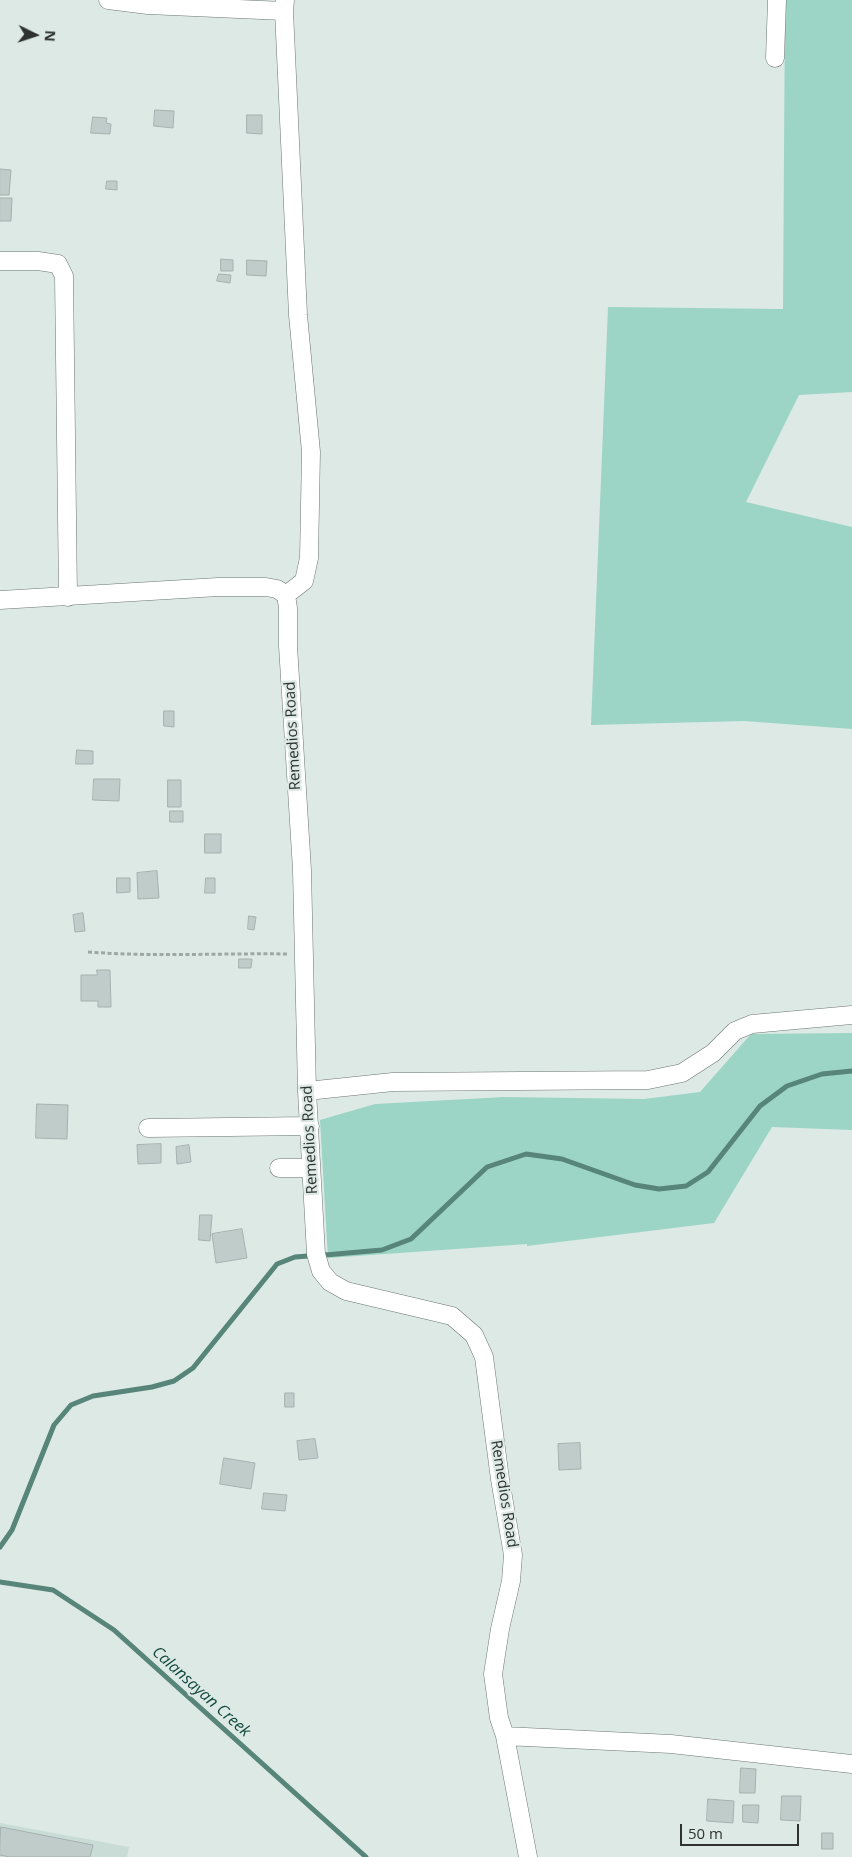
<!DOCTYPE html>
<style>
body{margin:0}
#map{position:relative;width:852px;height:1857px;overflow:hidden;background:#dde9e5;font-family:"Open Sans",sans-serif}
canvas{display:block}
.north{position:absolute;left:10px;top:10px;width:50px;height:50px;-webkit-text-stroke:4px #dde9e5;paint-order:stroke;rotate:94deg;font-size:14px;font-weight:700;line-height:20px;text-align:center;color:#2e3231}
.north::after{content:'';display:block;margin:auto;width:18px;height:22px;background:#2e3231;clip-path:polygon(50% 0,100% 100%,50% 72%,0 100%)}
.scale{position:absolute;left:680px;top:1824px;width:119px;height:22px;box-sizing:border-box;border:2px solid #2e3231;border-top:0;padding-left:6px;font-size:15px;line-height:18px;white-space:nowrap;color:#2e3231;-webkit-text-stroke:4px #dde9e5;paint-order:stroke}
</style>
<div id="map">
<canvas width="852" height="1857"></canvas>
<div class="north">N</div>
<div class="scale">50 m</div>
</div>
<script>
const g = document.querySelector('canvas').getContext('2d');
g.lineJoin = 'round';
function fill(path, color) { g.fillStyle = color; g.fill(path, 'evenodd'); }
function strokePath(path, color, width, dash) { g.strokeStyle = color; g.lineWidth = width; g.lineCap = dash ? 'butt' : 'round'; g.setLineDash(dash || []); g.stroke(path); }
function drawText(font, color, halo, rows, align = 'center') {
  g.font = font + ' "Open Sans",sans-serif'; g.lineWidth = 4.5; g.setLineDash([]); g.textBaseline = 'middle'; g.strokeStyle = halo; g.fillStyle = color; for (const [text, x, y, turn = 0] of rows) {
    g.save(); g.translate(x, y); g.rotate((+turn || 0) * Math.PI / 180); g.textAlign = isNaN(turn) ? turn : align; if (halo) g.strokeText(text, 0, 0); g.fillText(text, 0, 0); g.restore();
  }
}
const built = new Path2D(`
 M 0,1823 L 129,1847 L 127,1857 L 0,1857 Z`);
const green = new Path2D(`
 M 785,0 L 852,0 L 852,392 L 799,395 L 746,502 L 852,527 L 852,729 L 744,721 L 591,725 L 608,307 L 783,309 Z
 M 852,1033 L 852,1130 L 772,1127 L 714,1223 L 527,1246 L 527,1244 L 328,1258 L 320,1120 L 375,1104 L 504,1097 L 644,1099 L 700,1092 L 751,1034 Z`);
const stream = new Path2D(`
 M 325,1255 L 382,1250 L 411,1239 L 487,1167 L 526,1154 L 562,1159 L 635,1185 L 659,1189 L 686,1186 L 708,1172 L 760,1106 L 787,1086 L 822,1074 L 852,1071
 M 0,1547 L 12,1530 L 54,1425 L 71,1405 L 93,1396 L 152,1387 L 174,1381 L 193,1368 L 277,1264 L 295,1257 L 308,1256
 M 0,1582 L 53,1590 L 114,1630 L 366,1857`);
const building = new Path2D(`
 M 155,110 L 174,111 L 173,128 L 154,126 Z
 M 247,115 L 262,115 L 262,134 L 247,133 Z
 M 93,117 L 107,118 L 106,123 L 111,124 L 110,134 L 91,133 Z
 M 0,169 L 11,170 L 9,195 L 0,195 Z
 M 107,181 L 117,181 L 117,190 L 106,189 Z
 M 0,198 L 12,198 L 11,221 L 0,221 Z
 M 221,259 L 233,260 L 233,271 L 221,271 Z
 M 247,260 L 267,261 L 266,276 L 247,275 Z
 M 219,274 L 231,275 L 230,283 L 217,281 Z
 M 164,711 L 174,711 L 174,727 L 164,726 Z
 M 77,750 L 93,751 L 93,764 L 76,764 Z
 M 94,779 L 120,779 L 119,801 L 93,800 Z
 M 168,780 L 181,780 L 181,807 L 168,807 Z
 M 170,811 L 183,811 L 183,822 L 170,822 Z
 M 205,834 L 221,834 L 221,853 L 205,853 Z
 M 157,871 L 159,898 L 138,899 L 137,873 Z
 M 117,878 L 130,878 L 130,892 L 117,893 Z
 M 206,878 L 215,878 L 215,893 L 205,893 Z
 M 83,913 L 85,931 L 75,932 L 73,915 Z
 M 249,916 L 256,917 L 254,930 L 248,929 Z
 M 239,959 L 252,959 L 251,968 L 239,968 Z
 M 97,970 L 110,970 L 111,1007 L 98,1007 L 98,1001 L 81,1001 L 81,975 L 97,975 Z
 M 37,1104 L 68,1105 L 67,1139 L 36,1138 Z
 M 161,1144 L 161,1163 L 138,1164 L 137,1145 Z
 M 189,1145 L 191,1162 L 177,1164 L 176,1147 Z
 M 200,1215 L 212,1215 L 210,1241 L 199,1240 Z
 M 242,1229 L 247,1258 L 216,1263 L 212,1234 Z
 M 285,1393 L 294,1393 L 294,1407 L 285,1407 Z
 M 315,1439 L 318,1458 L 299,1460 L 297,1441 Z
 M 580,1443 L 581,1469 L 559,1470 L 558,1444 Z
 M 224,1458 L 255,1463 L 251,1489 L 220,1484 Z
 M 264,1493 L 287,1495 L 285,1511 L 262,1509 Z
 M 741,1768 L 756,1769 L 755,1793 L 740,1793 Z
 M 782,1796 L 801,1796 L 800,1821 L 781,1820 Z
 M 708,1799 L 734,1801 L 733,1823 L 707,1821 Z
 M 743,1805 L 759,1805 L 758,1823 L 743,1822 Z
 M 1,1827 L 93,1845 L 90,1857 L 10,1857 L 0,1855 Z
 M 822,1833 L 833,1833 L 833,1849 L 822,1849 Z`);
const path = new Path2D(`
 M 88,952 C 155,957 221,953 288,954`);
const minor = new Path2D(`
 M 108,0 L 148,5 L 284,11
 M 285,0 L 284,11 L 298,315 L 311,452 L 309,558 L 304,581 L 286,595
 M 775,58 L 777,0
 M 0,261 L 38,261 L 58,264 L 64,276 L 68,597
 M 0,600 L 218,587 L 266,587 L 277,589 L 286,595 L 288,608 L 288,646 L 302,870 L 307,1091 L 316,1254 L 321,1271 L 330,1282 L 346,1291 L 452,1316 L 474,1335 L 484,1357 L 500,1479 L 513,1555 L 511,1581 L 500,1629 L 493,1674 L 499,1718 L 505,1736 L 528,1857
 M 307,1091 L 393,1082 L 648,1080 L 682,1073 L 713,1053 L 735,1031 L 752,1024 L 852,1015
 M 148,1128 L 310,1126
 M 279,1168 L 311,1168
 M 505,1736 L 671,1744 L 852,1764`);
const streetNames = [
 ["Remedios Road",293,736,-93],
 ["Remedios Road",310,1140,-93],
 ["Remedios Road",504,1494,81]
];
const waterNames = [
 ["Calansayan Creek",201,1692,42]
];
fill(built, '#c9ddd6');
fill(green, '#9cd5c5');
strokePath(stream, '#578579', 5);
fill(building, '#c0ccc9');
strokePath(building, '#a6b1ae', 1);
strokePath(minor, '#6c7673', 19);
strokePath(path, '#9ea7a4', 3, [4, 2.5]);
strokePath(minor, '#fff', 18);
drawText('15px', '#2e3231', '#dde9e5', streetNames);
drawText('italic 16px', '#10483d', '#dde9e5', waterNames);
</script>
